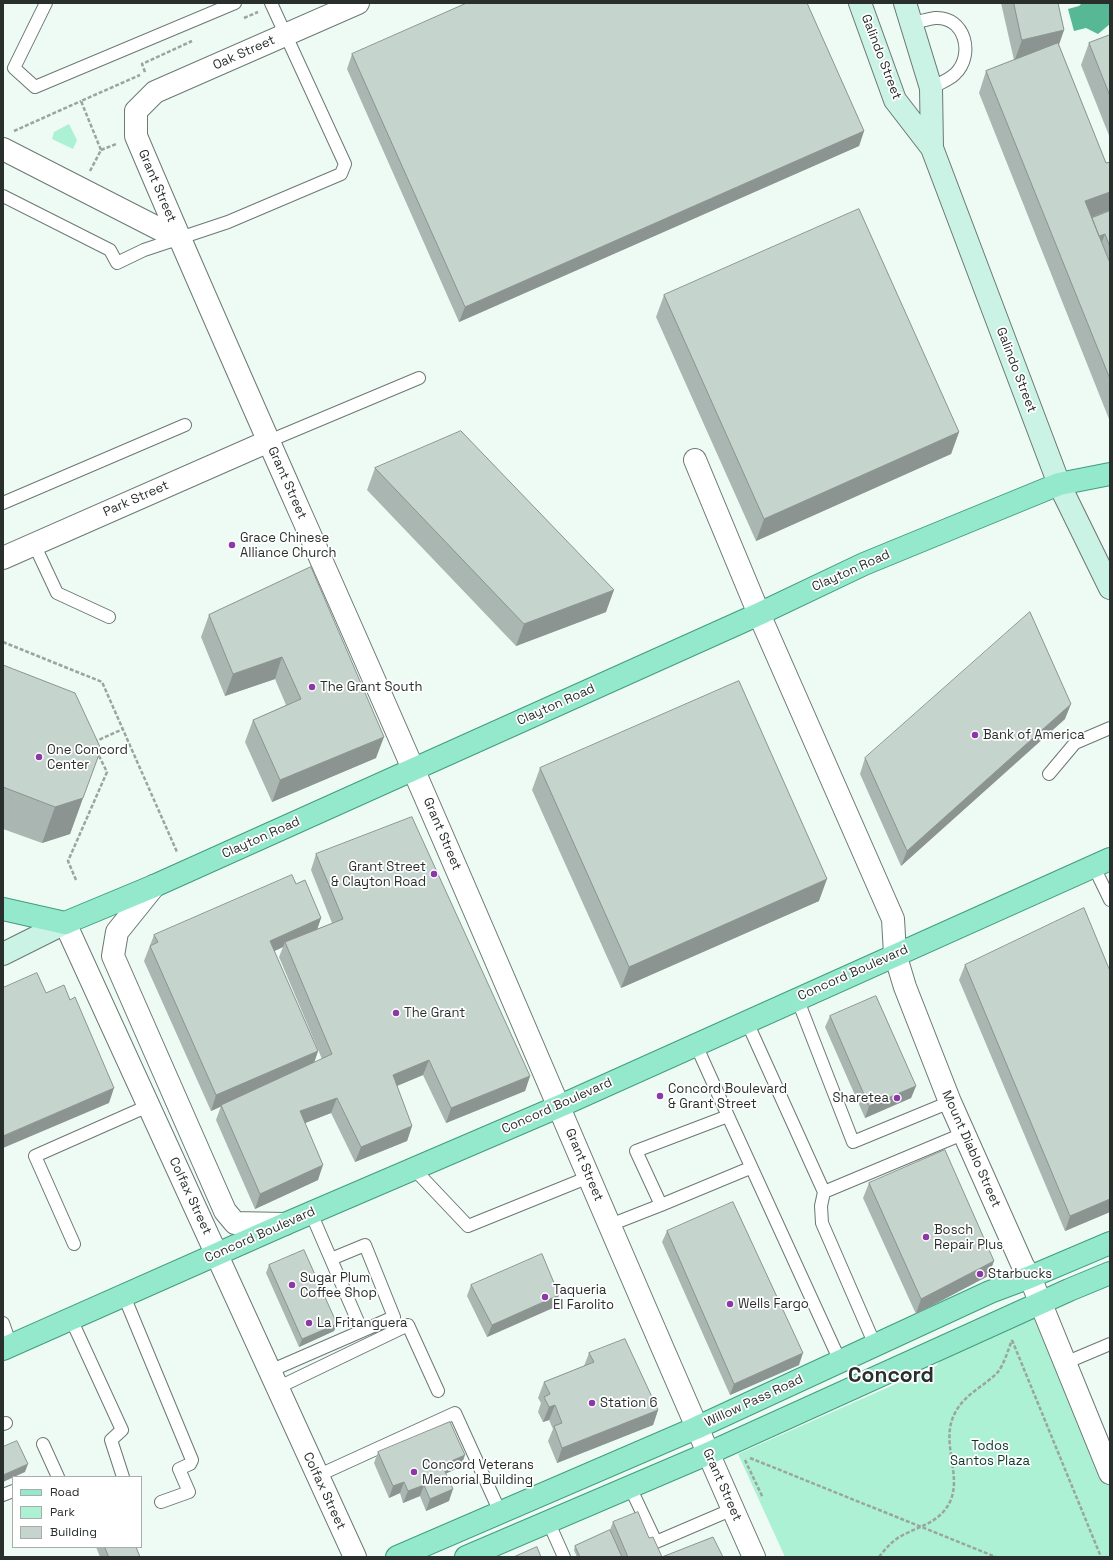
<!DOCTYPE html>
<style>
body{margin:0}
#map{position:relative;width:1113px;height:1560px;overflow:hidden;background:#edfbf4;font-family:"Space Grotesk",sans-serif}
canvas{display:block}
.frame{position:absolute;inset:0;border:4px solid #292f2c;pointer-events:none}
.legend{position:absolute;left:12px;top:1476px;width:130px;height:72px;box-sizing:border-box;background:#fff;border:1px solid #a9acab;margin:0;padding:5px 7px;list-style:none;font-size:12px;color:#292f2c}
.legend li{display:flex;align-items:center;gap:8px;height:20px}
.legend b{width:20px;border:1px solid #a9acab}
</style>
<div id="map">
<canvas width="1113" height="1560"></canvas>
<div class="frame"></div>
<ul class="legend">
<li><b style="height:5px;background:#94e8cb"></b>Road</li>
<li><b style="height:11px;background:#acf1d4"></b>Park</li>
<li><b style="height:11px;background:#c6d4ce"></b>Building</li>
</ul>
</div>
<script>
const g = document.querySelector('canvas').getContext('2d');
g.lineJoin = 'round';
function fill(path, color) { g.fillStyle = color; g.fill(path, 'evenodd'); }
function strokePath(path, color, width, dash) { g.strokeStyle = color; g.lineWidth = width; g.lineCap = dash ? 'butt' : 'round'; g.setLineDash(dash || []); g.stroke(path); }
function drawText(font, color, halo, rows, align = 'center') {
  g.font = font + ' "Space Grotesk",sans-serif'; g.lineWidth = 3.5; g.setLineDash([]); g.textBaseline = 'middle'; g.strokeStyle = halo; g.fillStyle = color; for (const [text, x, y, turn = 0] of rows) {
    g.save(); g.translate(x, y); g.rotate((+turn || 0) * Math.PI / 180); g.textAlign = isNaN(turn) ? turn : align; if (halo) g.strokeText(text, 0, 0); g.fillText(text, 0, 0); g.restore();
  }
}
const green = new Path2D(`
 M 69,124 L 77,140 L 73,149 L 52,139 L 54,132 Z
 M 1041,1303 L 1110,1473 L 1110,1557 L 785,1557 L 738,1454 L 936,1366 L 958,1340 Z`);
const water = new Path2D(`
 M 1082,3 L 1110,3 L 1110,24 L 1098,34 L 1086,28 L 1074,31 L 1068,9 L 1079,6 Z`);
const path = new Path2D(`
 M 244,18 L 258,12
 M 145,72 L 142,64 L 192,41
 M 14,131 L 81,101
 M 101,150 L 116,144
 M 90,171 L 101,150 L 81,101 L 140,75
 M 3,642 L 102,682 L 177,852
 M 94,742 L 123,729
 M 76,880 L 68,861 L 107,772 L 97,752
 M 1012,1340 L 1101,1557
 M 750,1458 L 996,1557
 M 745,1460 L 763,1498
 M 879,1557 C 886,1548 893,1540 903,1535 C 918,1527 933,1524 944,1511 C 968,1483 939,1446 954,1415 C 963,1395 983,1387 997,1373 C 1004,1365 1008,1350 1012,1340`);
const lane = new Path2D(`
 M 46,3 L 14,68 L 35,87 L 235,3
 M 911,24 C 918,22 927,19 935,18 C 965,16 975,55 955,74 C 949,80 938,84 931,88
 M 3,196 L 110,250 L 117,263 L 144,250 L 228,222 L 341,174 L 345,164 L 271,3
 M 269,441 L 419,378
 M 3,503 L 185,425
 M 34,544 L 57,593 L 109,617
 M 1049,774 L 1075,743 L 1110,728
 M 1094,867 L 1110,900
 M 797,998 L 853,1142 L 950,1102
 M 747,1022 L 824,1192
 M 696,1045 L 728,1116
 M 750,1168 L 661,1205 L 636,1151 L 728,1116 L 840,1361
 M 414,1169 L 468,1226 L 589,1177
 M 311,1213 L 362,1331
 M 610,1225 L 661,1205
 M 74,1244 L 35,1156 L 148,1106
 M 124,1296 L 192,1460 L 190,1464 L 179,1469 L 189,1492 L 161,1502
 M 71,1319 L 122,1430 L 111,1440 L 123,1477
 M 3,1323 L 11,1346
 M 875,1345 L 822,1223 L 821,1206 L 824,1192 L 965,1133
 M 1065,1363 L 1110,1344
 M 270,1371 L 394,1317 L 365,1245 L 331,1259
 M 277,1388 L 408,1325 L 438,1391
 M 3,1424 L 6,1423
 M 43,1444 L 58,1477
 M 317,1476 L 455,1413 L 500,1512
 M 630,1487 L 656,1542 L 733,1509
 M 3,1495 L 13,1491
 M 548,1521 L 564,1557`);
const street = new Path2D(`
 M 358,3 L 155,92 L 136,111 L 136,136 C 226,349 322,559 414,771 C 528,1032 638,1296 754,1557
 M 3,149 L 179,239
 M 695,460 L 759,614 L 893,919 L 895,954 L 905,987 L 950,1102 L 1023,1266 L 1030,1277 L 1110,1473
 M 3,558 L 269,441
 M 154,886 L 117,932 L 113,956 L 225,1211 L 235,1223 L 285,1224
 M 65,923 L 355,1557`);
const secondary = new Path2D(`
 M 860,3 L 895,100 L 932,148 L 1059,484 L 1110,588
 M 905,3 L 931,88 L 932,148
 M 3,954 L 65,923`);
const primary = new Path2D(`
 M 3,909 L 65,923 L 154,886 L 759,614 L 864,564 L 1059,484 L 1110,474
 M 3,1349 L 285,1224 L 560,1106 L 1110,859
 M 397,1557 L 696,1428 L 990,1292 L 1030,1277 L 1110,1243
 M 466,1557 L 707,1454 L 1069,1290 L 1110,1273`);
const wall = new Path2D(`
 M 1001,3 L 1058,3 L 1064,30 L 1059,45 L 1106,163 L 1110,162 L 1110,210 L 1092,217 L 1110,211 L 1110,418 L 1109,419 L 979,93 L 986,71 L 1014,60 Z
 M 1110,35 L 1110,138 L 1081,65 L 1089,43 Z
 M 352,54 L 864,131 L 859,146 L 459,322 L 347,69 Z
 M 664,295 L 959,432 L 951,454 L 756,541 L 656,317 Z
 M 375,468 L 606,612 L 516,646 L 367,490 Z
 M 311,567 L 376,758 L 272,802 L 245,742 L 253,720 L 286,705 L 275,679 L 225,696 L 201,637 L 209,615 Z
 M 3,665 L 83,798 L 70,834 L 42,843 L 3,829 Z
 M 1065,719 L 901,866 L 860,774 L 865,758 Z
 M 540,768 L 819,901 L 621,988 L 532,790 Z
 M 316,854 L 530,1076 L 525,1091 L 446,1123 L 423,1075 L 397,1086 L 412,1126 L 407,1141 L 355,1162 L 331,1113 L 305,1123 L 318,1180 L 255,1209 L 216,1120 L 221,1106 L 211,1111 L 144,961 L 154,935 L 321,918 L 317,929 L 332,923 L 311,870 ZM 283,947 L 279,957 L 322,1059 L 314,1063 L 318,1051 L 274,951 Z
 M 965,965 L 1110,971 L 1110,1212 L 1065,1231 L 959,980 Z
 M 830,1016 L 916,1086 L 911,1098 L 865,1118 L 825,1027 Z
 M 869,1183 L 994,1261 L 988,1276 L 916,1314 L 863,1198 Z
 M 667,1231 L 799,1365 L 730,1395 L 662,1242 Z
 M 269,1265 L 337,1324 L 334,1331 L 299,1347 L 266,1273 Z
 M 471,1285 L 555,1307 L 487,1337 L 467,1296 Z
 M 589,1353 L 658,1410 L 653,1425 L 557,1463 L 548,1441 L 553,1429 L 549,1420 L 543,1422 L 538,1412 L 541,1403 L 538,1398 L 544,1382 L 584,1366 Z
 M 378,1452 L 461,1467 L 446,1473 L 449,1501 L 426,1511 L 420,1496 L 403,1503 L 400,1493 L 389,1498 L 374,1463 Z
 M 613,1522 L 649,1538 L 662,1557 L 723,1557 L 577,1557 L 574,1550 L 575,1546 L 610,1530 Z
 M 96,1547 L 136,1547 L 140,1557 L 100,1557 Z`);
const shadedWall = new Path2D(`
 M 1064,30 L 1056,52 L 1014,62 L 1022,40 Z
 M 864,131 L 859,146 L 459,322 L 465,307 Z
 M 1110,192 L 1110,210 L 1077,223 L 1085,201 Z
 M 1105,234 L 1099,249 L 1094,239 Z
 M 959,432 L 951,454 L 756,541 L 764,519 Z
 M 614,590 L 606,612 L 516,646 L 524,624 Z
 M 282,657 L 275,679 L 225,696 L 233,674 Z
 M 1071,704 L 1065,719 L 901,866 L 907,851 Z
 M 384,737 L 376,758 L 272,802 L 280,780 Z
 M 83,798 L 70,834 L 42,843 L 55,807 Z
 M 827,879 L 819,901 L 621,988 L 629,967 Z
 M 321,918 L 316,933 L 285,942 L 283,947 L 264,956 L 270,941 Z
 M 318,1051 L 313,1066 L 211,1111 L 216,1095 Z
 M 429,1060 L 423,1075 L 387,1090 L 393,1075 Z
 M 530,1076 L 525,1091 L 446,1123 L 451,1108 Z
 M 916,1086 L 911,1098 L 865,1118 L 869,1106 Z
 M 114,1088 L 109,1103 L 3,1148 L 3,1136 Z
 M 337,1098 L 331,1113 L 295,1127 L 300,1111 Z
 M 412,1126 L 407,1141 L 355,1162 L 361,1147 Z
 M 323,1165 L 318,1180 L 255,1209 L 260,1194 Z
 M 1110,1199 L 1110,1212 L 1065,1231 L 1070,1216 Z
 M 994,1261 L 988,1276 L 916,1314 L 921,1299 Z
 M 559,1295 L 555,1307 L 487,1337 L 492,1325 Z
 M 337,1324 L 334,1331 L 299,1347 L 302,1339 Z
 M 803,1353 L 799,1365 L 730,1395 L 734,1384 Z
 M 555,1405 L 549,1420 L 543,1422 L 549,1407 Z
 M 658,1410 L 653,1425 L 557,1463 L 562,1448 Z
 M 465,1455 L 461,1467 L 438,1477 L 442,1465 Z
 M 28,1464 L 25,1472 L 3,1482 L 3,1475 Z
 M 404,1482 L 400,1493 L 389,1498 L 393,1486 Z
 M 424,1485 L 420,1496 L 403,1503 L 408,1491 Z
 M 453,1489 L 449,1501 L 426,1511 L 430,1499 Z`);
const building = new Path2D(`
 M 467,3 L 807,3 L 864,131 L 465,307 L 352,54 Z
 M 1014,3 L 1058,3 L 1064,30 L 1022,40 Z
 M 1110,35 L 1110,96 L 1089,43 Z
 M 1058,43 L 1106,163 L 1110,162 L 1110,192 L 1085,201 L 1110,263 L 1110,379 L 986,71 Z
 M 859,209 L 959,432 L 764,519 L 664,295 Z
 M 1110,211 L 1110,247 L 1105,234 L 1099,236 L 1092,218 Z
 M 461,431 L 614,590 L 524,624 L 375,468 Z
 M 311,567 L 384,737 L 280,780 L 253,720 L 301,699 L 282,657 L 233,674 L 209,615 Z
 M 1030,612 L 1071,704 L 907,851 L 865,758 Z
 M 3,665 L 75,693 L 101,749 L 83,798 L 55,807 L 3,787 Z
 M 739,681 L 827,879 L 629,967 L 540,768 Z
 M 412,817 L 530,1076 L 451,1108 L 429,1060 L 393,1075 L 412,1126 L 361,1147 L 337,1098 L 300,1111 L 323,1165 L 260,1194 L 221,1105 L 332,1054 L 285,942 L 343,919 L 316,854 Z
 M 292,875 L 296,884 L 305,880 L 321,918 L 270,941 L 318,1051 L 216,1095 L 150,946 L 158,942 L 154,935 Z
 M 1084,908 L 1110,971 L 1110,1199 L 1070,1216 L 965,965 Z
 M 37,973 L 46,993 L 64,985 L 70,1000 L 75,997 L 114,1088 L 3,1136 L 3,988 Z
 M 876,996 L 916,1086 L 869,1106 L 830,1016 Z
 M 945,1150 L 994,1261 L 921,1299 L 869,1183 Z
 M 733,1202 L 803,1353 L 734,1384 L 667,1231 Z
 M 304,1250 L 337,1324 L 302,1339 L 269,1265 Z
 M 542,1254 L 559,1295 L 492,1325 L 471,1285 Z
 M 625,1339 L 658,1410 L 562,1448 L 554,1426 L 562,1423 L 555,1405 L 549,1407 L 544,1397 L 550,1394 L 544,1382 L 594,1362 L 589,1353 Z
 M 450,1422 L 465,1455 L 442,1465 L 453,1489 L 430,1499 L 424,1485 L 408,1491 L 404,1482 L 393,1486 L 378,1452 Z
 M 17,1441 L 28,1464 L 3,1475 L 3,1447 Z
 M 638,1512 L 649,1538 L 653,1537 L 662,1557 L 713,1537 L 723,1557 L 628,1557 L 613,1522 Z
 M 610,1530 L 622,1557 L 580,1557 L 575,1546 Z
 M 105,1547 L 136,1547 L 140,1557 L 109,1557 Z
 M 537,1547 L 541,1557 L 514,1557 Z`);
const markers = [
 [232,545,4,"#8c38a7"],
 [312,687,4,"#8c38a7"],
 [975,735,4,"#8c38a7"],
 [39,757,4,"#8c38a7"],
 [434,874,4,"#8c38a7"],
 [396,1013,4,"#8c38a7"],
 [660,1096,4,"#8c38a7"],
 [897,1098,4,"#8c38a7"],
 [926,1237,4,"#8c38a7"],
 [980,1274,4,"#8c38a7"],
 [292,1285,4,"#8c38a7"],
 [545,1297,4,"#8c38a7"],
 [730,1304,4,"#8c38a7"],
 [309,1323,4,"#8c38a7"],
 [592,1403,4,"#8c38a7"],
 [414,1472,4,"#8c38a7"]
];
const streetNames = [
 ["Oak Street",244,53,-24],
 ["Galindo Street",881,57,69],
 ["Grant Street",157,186,67],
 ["Galindo Street",1016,370,69],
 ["Grant Street",287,483,66],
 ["Park Street",136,499,-24],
 ["Clayton Road",851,571,-24],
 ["Clayton Road",556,705,-24],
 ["Grant Street",442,834,67],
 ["Clayton Road",261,838,-24],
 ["Concord Boulevard",853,973,-24],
 ["Concord Boulevard",557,1106,-24],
 ["Mount Diablo Street",971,1149,66],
 ["Grant Street",584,1165,67],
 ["Colfax Street",190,1196,65],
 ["Concord Boulevard",260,1235,-24],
 ["Willow Pass Road",754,1401,-25],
 ["Grant Street",722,1485,66],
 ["Colfax Street",324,1491,65]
];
const poiNames = [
 ["Grace Chinese",240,538],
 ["Alliance Church",240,553],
 ["The Grant South",320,687],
 ["Bank of America",983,735],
 ["One Concord",47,750],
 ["Center",47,765],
 ["Grant Street",426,867,"right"],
 ["& Clayton Road",426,882,"right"],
 ["The Grant",404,1013],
 ["Concord Boulevard",668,1089],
 ["& Grant Street",668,1104],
 ["Sharetea",889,1098,"right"],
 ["Bosch",934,1230],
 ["Repair Plus",934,1245],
 ["Starbucks",988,1274],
 ["Sugar Plum",300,1278],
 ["Coffee Shop",300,1293],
 ["Taqueria",553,1290],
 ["El Farolito",553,1305],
 ["Wells Fargo",738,1304],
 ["La Fritanguera",317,1323],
 ["Station 6",600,1403],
 ["Concord Veterans",422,1465],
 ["Memorial Building",422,1480]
];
const parkNames = [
 ["Todos",990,1446],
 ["Santos Plaza",990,1461]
];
const townNames = [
 ["Concord",891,1376]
];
fill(green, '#acf1d4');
fill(water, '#56b895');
strokePath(lane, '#6c7873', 14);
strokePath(street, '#6c7873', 24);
strokePath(secondary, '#6c7873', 24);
strokePath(primary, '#409d7d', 24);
strokePath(path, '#9ba5a0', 2.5, [4, 2]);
strokePath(lane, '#fff', 12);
strokePath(street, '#fff', 22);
strokePath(secondary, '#caf3e5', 22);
strokePath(primary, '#94e8cb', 22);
fill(wall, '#aab6b1');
fill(shadedWall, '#8b9490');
fill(building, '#c6d4ce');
strokePath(building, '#8b9490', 1);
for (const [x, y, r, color] of markers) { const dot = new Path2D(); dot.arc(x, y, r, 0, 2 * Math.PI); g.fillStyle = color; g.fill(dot); strokePath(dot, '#fff', 1.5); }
drawText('13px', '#292f2c', '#fff', streetNames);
drawText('13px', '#292f2c', '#fff', poiNames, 'left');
drawText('13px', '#0b3829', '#fff', parkNames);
drawText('bold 21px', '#292f2c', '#fff', townNames);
</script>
